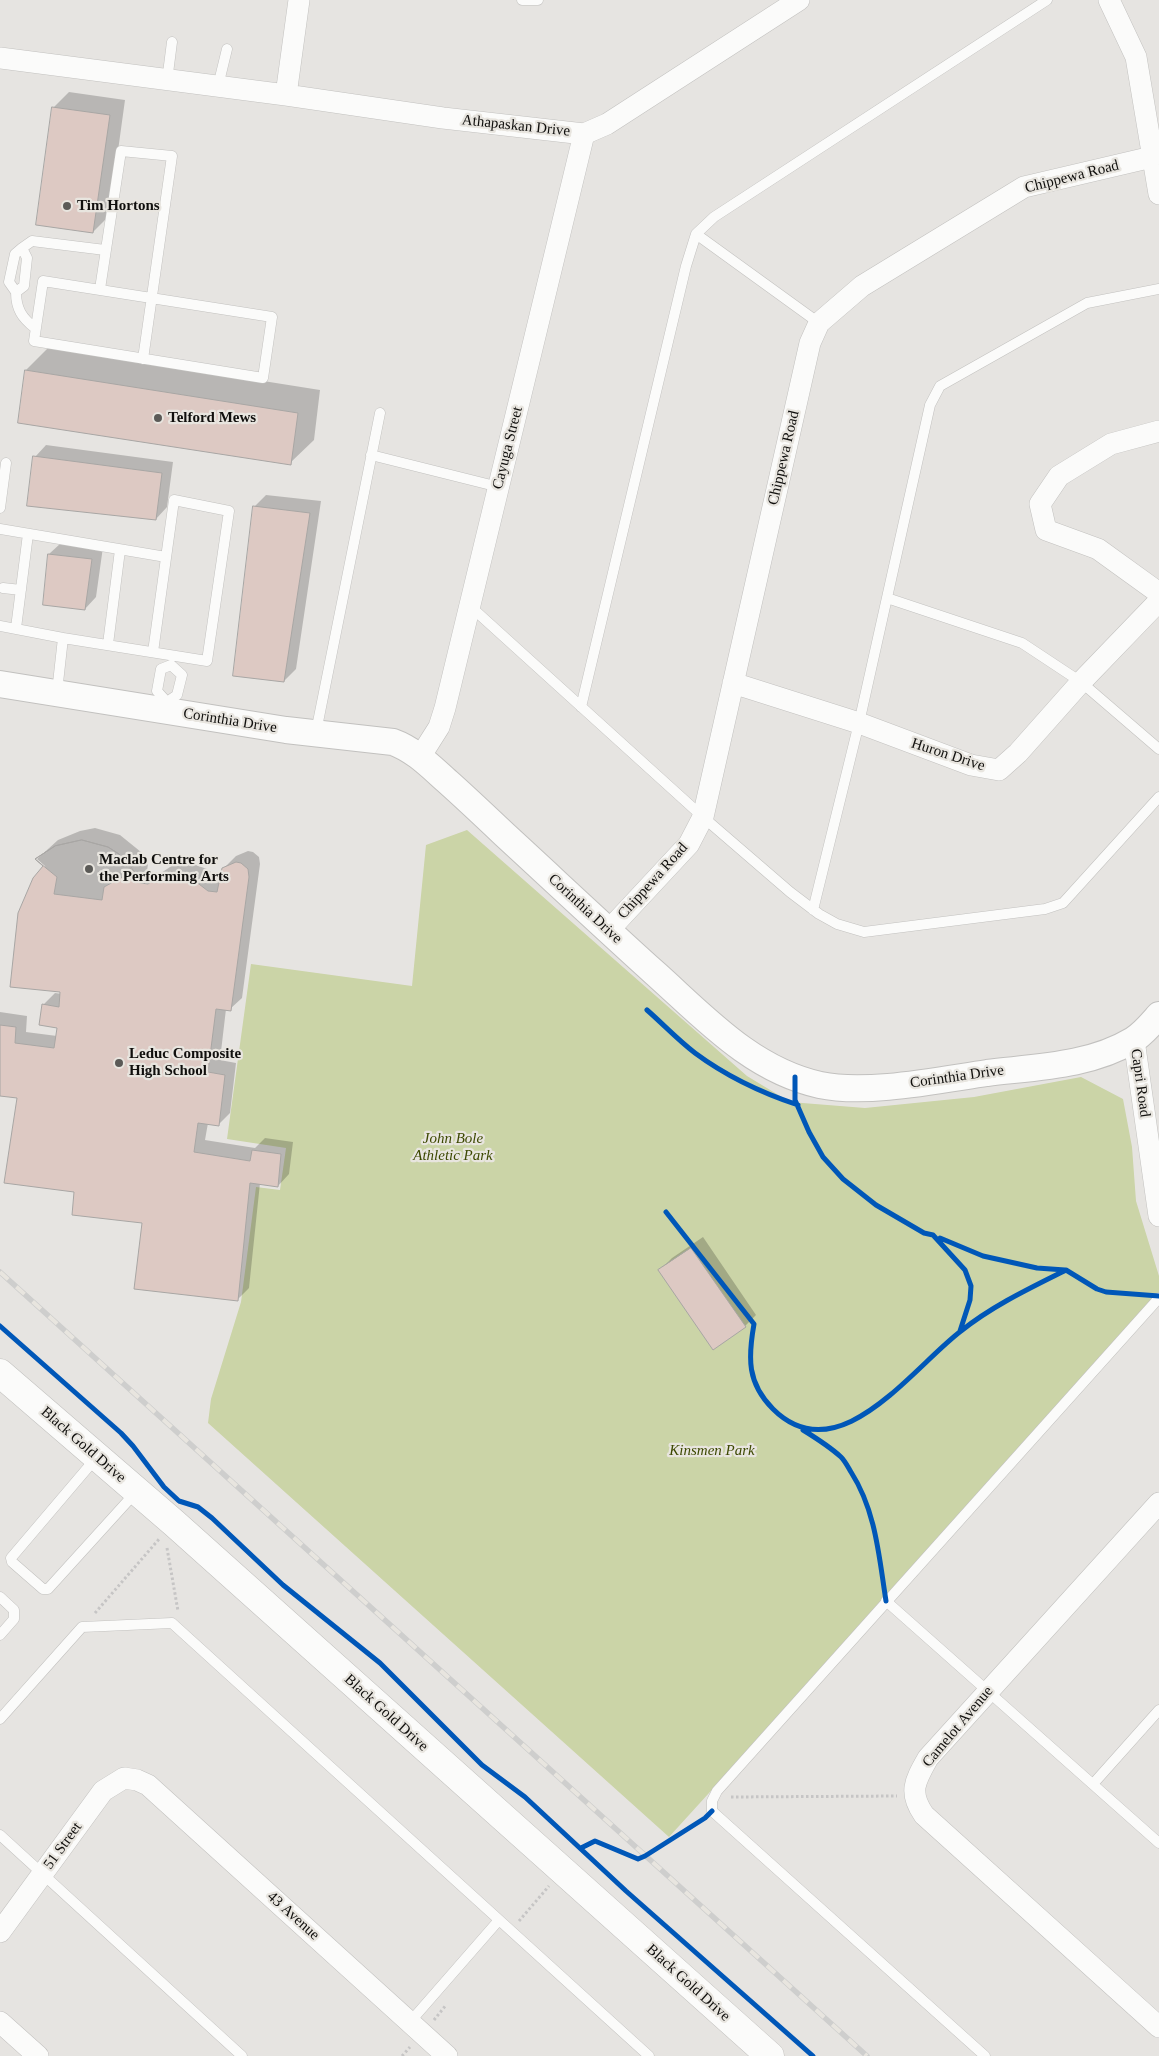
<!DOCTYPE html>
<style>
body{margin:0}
canvas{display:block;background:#e6e4e1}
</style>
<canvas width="1159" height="2056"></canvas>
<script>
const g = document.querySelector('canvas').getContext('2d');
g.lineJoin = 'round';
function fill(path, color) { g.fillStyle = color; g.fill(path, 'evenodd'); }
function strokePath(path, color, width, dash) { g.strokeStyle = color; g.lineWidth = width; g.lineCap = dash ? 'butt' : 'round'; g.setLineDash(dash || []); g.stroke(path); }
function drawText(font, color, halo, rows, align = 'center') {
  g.font = font + ' Georgia,serif'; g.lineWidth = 4.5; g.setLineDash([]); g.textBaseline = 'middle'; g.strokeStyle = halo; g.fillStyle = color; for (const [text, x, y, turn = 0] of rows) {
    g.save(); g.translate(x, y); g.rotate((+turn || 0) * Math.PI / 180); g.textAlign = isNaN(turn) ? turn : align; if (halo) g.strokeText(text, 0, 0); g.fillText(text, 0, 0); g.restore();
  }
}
const green = new Path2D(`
 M 467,830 L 747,1076 L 790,1102 L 865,1108 L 974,1097 L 1081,1077 L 1123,1099 L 1132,1147 L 1136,1201 L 1159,1276 L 1159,1298 L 669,1837 L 208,1423 L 211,1399 L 241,1302 L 256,1187 L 280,1190 L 286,1148 L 227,1139 L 251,964 L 412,986 L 426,845 Z`);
const shadow = new Path2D(`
 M 69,92 L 125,100 L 109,216 L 93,232 L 53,108 Z
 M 49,347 L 320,390 L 314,440 L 290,463 L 26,370 Z
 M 46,445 L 173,462 L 167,507 L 156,519 L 35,457 Z
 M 266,495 L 321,501 L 296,669 L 284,681 L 254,507 Z
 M 61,543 L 103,547 L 96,597 L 85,609 L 49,554 Z
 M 95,828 L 120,835 L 141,852 L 148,864 L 147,871 L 161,873 L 173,865 L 190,863 L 207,869 L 221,880 L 224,868 L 236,856 L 248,851 L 253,852 L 259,857 L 260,864 L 242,998 L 230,1009 L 226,1009 L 220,1060 L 236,1063 L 230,1113 L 218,1125 L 208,1123 L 205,1140 L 255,1148 L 265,1138 L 293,1142 L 289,1174 L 278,1186 L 260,1183 L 249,1288 L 237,1300 L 144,1222 L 76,1191 L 19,1097 L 0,1095 L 0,1012 L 27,1016 L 26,1032 L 57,1036 L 58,1027 L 43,1005 L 55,993 L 62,994 L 45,866 L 37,859 L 58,840 L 80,831 Z
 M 703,1237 L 756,1315 L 745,1326 L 660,1270 L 672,1258 Z`);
const building = new Path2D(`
 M 52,107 L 110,115 L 93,233 L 36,225 Z
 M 25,370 L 298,413 L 291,465 L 18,423 Z
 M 33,456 L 162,473 L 156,520 L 27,506 Z
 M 253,506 L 310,513 L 284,682 L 233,676 Z
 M 48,554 L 92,559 L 85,610 L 43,605 Z
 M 82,840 L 108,847 L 119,854 L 129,864 L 137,876 L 135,882 L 148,884 L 160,876 L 177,875 L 195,881 L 208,891 L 217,892 L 222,868 L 236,862 L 241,863 L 248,869 L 249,877 L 231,1011 L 216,1009 L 208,1072 L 225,1075 L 219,1126 L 198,1123 L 194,1152 L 250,1161 L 252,1150 L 281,1154 L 278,1187 L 250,1183 L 238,1301 L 134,1289 L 142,1223 L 72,1215 L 74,1192 L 4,1183 L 17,1098 L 0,1096 L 0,1025 L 16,1027 L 15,1043 L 54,1048 L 57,1028 L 39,1025 L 42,1004 L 59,1007 L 60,992 L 10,987 L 18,913 L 33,878 L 43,866 L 35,859 L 55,846 Z
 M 82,840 L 108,847 L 119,854 L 133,871 L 104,887 L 102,900 L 54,894 L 57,877 L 35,859 L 55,846 Z
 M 691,1248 L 746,1327 L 713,1350 L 658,1270 Z`);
const path = new Path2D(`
 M 167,1548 L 178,1611
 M 95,1613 L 160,1538
 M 731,1797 L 897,1796
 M 519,1921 L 549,1886
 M 434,2020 L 446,2005
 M 402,2056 L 410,2047`);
const service = new Path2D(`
 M 522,0 L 538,0
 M 167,81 L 172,42
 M 218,86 L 227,49
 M 696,234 L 819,323
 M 43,281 L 272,317 L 263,378 L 34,341 Z
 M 100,289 L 121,151 L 172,156 L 143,359
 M 16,292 L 9,282 L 15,254 L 22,248
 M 35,328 C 22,318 16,309 16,292 L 24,286 L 27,258 L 22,248 L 32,241 L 105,250
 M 371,455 L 499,487
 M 0,508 L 6,463
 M 0,529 L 166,557
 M 3,588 L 21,590
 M 887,598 L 1022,643 L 1081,682 L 1159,749
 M 470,606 L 703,817 L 790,892 L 819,914 L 837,924 L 864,932 L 1045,909 L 1063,903 L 1159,797
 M 0,626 L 63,638 L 57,692
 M 16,628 L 28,534
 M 63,638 L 207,661 L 229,511 L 174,500 L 153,652
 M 108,644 L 120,550
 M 167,702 L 157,691 L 161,669 L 171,665
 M 165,707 L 167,702 L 177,695 L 182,675 L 171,665
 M 581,707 L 686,266 L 696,234 L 714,217 L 1047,0
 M 316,732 L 380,413
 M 813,910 L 859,723 L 930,405 L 940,386 L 1087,303 L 1159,289
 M 96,1458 L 11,1558 L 12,1562 L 43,1589 L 48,1589 L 136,1492
 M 0,1597 L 14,1610 L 14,1619 L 0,1635
 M 886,1601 L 1159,1843
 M 0,1719 L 82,1627 L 172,1623 L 649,2056
 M 1093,1784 L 1159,1710
 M 0,1835 L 242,2056
 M 410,2022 L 499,1920
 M 985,2056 L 712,1811 L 712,1801 L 717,1791 L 1159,1298`);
const minor = new Path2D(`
 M 1109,0 L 1136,57 L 1159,194
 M 0,58 L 286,95 L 443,118 L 584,134 L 607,124 L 799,0
 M 286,95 L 299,0
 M 1159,431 L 1111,444 L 1059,476 L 1040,504 L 1046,530 L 1098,549 L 1159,593
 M 733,683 L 859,723 L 971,765 L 999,770 L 1018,753 L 1081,682 L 1159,601
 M 420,757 L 439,727 L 445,708 L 584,134
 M 608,931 L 689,844 L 703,817 L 810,343 L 819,323 L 862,286 L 1024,187 L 1152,157
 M 1134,1040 L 1159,1216
 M 1159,1503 L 928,1758 C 915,1781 908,1792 924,1815 L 1159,2027
 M 0,1932 L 103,1791 L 124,1778 L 137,1780 L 148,1785 L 447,2056
 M 0,2022 L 38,2056`);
const tertiary = new Path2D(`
 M 0,684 L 286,730 L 393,742 C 415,750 431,767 448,782 C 467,799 486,817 505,835 C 555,881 605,928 656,974 C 705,1018 752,1070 820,1085 C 867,1095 939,1080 987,1073 C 1036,1067 1090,1066 1133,1040 C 1143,1034 1151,1024 1159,1015`);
const secondary = new Path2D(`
 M 0,1373 L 174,1523 L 770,2056`);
const rail = new Path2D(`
 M 0,1272 L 867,2056`);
const cycleway = new Path2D(`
 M 647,1010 C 663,1024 678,1040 695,1053 C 726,1076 762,1093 798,1105
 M 795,1077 L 795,1100 L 809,1132 L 823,1157 L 843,1179 L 876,1205 L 924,1233 L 933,1235 L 965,1270 L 971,1286 L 970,1300 L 960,1331
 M 666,1212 L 754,1324 C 748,1358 747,1383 773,1409 C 838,1474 912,1368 961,1331 C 992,1306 1030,1288 1066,1270 L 1097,1289 L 1106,1292 L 1159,1296
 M 940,1238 L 983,1256 L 1037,1268 L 1065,1270
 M 0,1326 L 121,1433 L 133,1446 L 164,1487 L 179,1501 L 198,1507 L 212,1518 L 283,1585 L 380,1663 L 482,1765 L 525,1797 L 626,1891 L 813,2056
 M 803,1430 C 816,1438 829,1446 841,1457 C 845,1461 848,1467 851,1472 C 876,1511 879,1557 886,1601
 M 581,1848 L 595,1841 L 638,1859 L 645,1856 L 705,1818 L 712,1811`);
const markers = [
 [67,206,5,"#5b5a57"],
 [158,418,5,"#5b5a57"],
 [89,869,5,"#5b5a57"],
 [119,1063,5,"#5b5a57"]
];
const streetNames = [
 ["Athapaskan Drive",516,126,6],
 ["Chippewa Road",1072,177,-14],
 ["Cayuga Street",508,448,-76],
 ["Chippewa Road",784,458,-77],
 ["Corinthia Drive",230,721,9],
 ["Huron Drive",948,755,18],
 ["Chippewa Road",653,881,-48],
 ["Corinthia Drive",585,909,43],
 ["Corinthia Drive",957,1077,-8],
 ["Capri Road",1140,1083,82],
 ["Black Gold Drive",83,1445,41],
 ["Black Gold Drive",386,1713,42],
 ["Camelot Avenue",958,1727,-50],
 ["51 Street",63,1846,-54],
 ["43 Avenue",293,1916,42],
 ["Black Gold Drive",688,1983,42]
];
const poiNames = [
 ["Tim Hortons",77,206],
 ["Telford Mews",168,418],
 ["Maclab Centre for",99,860],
 ["the Performing Arts",99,877],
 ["Leduc Composite",129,1054],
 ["High School",129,1071]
];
const parkNames = [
 ["John Bole",453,1139],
 ["Athletic Park",453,1156],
 ["Kinsmen Park",712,1451]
];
fill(green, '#cbd4a7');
fill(shadow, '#0003');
fill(building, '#ddc9c3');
strokePath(building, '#a8a6a4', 1);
strokePath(service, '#c2c1bf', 11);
strokePath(minor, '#c2c1bf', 22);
strokePath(tertiary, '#c2c1bf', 28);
strokePath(secondary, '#c2c1bf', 29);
strokePath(path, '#c6c5c5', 3, [2.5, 2.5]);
strokePath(service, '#fbfbfa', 10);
strokePath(minor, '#fbfbfa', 21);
strokePath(tertiary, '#fbfbfa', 26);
strokePath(secondary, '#fbfbfa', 28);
strokePath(rail, '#cececd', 5.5);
strokePath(rail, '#e8e5df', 4, [11]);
strokePath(cycleway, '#0057b8', 5);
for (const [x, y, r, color] of markers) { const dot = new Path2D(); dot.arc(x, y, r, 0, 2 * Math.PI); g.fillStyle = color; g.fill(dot); strokePath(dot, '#e8e5df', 2); }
drawText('15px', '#100f0d', '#e8e5df', streetNames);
drawText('bold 15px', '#100f0d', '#e8e5df', poiNames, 'left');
drawText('italic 15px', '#3c4800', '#e8e5df', parkNames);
</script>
